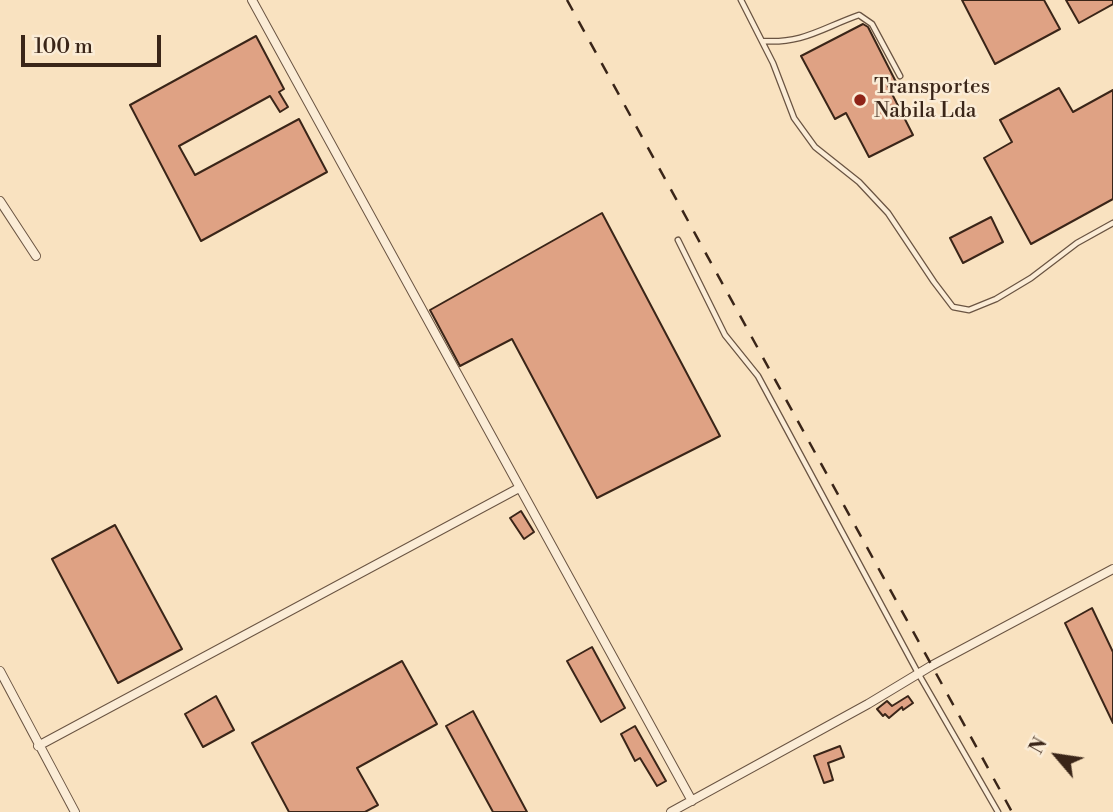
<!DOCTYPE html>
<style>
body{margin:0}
#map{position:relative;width:1113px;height:812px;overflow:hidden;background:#f9e2c0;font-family:"Libre Bodoni",serif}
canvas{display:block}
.north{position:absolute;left:1022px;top:721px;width:70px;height:70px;-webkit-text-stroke:5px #fbecd6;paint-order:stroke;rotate:299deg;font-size:19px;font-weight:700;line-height:28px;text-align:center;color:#3a2518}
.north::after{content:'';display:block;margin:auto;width:24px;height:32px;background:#3a2518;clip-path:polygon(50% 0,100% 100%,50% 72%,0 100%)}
.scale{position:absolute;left:21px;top:35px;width:140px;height:32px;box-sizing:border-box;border:4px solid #3a2518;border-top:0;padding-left:9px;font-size:21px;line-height:24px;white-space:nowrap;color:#3a2518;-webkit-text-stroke:5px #fbecd6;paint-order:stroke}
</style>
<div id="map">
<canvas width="1113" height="812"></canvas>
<div class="north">N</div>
<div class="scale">100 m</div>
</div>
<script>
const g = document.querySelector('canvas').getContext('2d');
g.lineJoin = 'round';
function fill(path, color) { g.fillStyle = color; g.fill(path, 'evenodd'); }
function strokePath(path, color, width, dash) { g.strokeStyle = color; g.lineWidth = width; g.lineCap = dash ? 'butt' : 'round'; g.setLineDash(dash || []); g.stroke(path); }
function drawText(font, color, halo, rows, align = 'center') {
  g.font = font + ' "Libre Bodoni",serif'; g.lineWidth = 5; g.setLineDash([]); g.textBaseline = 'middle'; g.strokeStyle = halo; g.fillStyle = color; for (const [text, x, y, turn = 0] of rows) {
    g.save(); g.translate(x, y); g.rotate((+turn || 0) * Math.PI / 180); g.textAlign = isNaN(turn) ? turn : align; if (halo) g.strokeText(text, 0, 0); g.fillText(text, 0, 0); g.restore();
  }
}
const building = new Path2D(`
 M 962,0 L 1044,0 L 1060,29 L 995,64 Z
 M 1066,0 L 1113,0 L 1113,4 L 1079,23 Z
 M 863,24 L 868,27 L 896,82 L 888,86 L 913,135 L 869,157 L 846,113 L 835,119 L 801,56 Z
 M 256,36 L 284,89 L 279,92 L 288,107 L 280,112 L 270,96 L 179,146 L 195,175 L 299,119 L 327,172 L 201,241 L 130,105 Z
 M 1059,88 L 1073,112 L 1113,90 L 1113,199 L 1031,244 L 984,158 L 1012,142 L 1000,120 Z
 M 602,213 L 720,436 L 597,498 L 512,339 L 460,366 L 430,310 Z
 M 991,217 L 1003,242 L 963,263 L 950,238 Z
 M 521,511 L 534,532 L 524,539 L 510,518 Z
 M 115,525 L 182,649 L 118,683 L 52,559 Z
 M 1092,608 L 1113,652 L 1113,723 L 1065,623 Z
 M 592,647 L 625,708 L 601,722 L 567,661 Z
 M 402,661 L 437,724 L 357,768 L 378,805 L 365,812 L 289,812 L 252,743 Z
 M 216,696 L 234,730 L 203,747 L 185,714 Z
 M 908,696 L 913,703 L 903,710 L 902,707 L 889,718 L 885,714 L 883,716 L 877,709 L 887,701 L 892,706 Z
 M 473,711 L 527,812 L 493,812 L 446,726 Z
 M 635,726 L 666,781 L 657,786 L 640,758 L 635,761 L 621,734 Z
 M 840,746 L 844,757 L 828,763 L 833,780 L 824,783 L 814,756 Z`);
const lane = new Path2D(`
 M 741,0 L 773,63 L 794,118 L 815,147 L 859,182 L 888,213 L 934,282 L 953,307 L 969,310 L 996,299 L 1031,278 L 1077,243 L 1113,223
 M 762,41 C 803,44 822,28 859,15 L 872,24 L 900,76
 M 678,240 L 725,335 L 758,376 L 918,673 L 998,812`);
const street = new Path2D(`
 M 252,0 L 692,801
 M 0,201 L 36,256
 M 0,671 L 75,812
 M 38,746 L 519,488
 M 671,812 L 868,704 L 931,666 L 1113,569`);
const rail = new Path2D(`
 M 567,0 L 1012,812`);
const markers = [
 [860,100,7,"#8f2418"]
];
const poiNames = [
 ["Transportes",874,88],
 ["Nabila Lda",874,112]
];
fill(building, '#dfa284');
strokePath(building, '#3a2518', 2);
strokePath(lane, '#6a5442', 7);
strokePath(street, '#6a5442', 10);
strokePath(lane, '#fbecd6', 4.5);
strokePath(street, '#fbecd6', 8);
strokePath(rail, '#3a2518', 2.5, [12, 12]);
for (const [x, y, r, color] of markers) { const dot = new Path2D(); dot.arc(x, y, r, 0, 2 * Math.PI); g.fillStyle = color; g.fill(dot); strokePath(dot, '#fbecd6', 2.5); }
drawText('21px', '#3a2518', '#fbecd6', poiNames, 'left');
</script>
